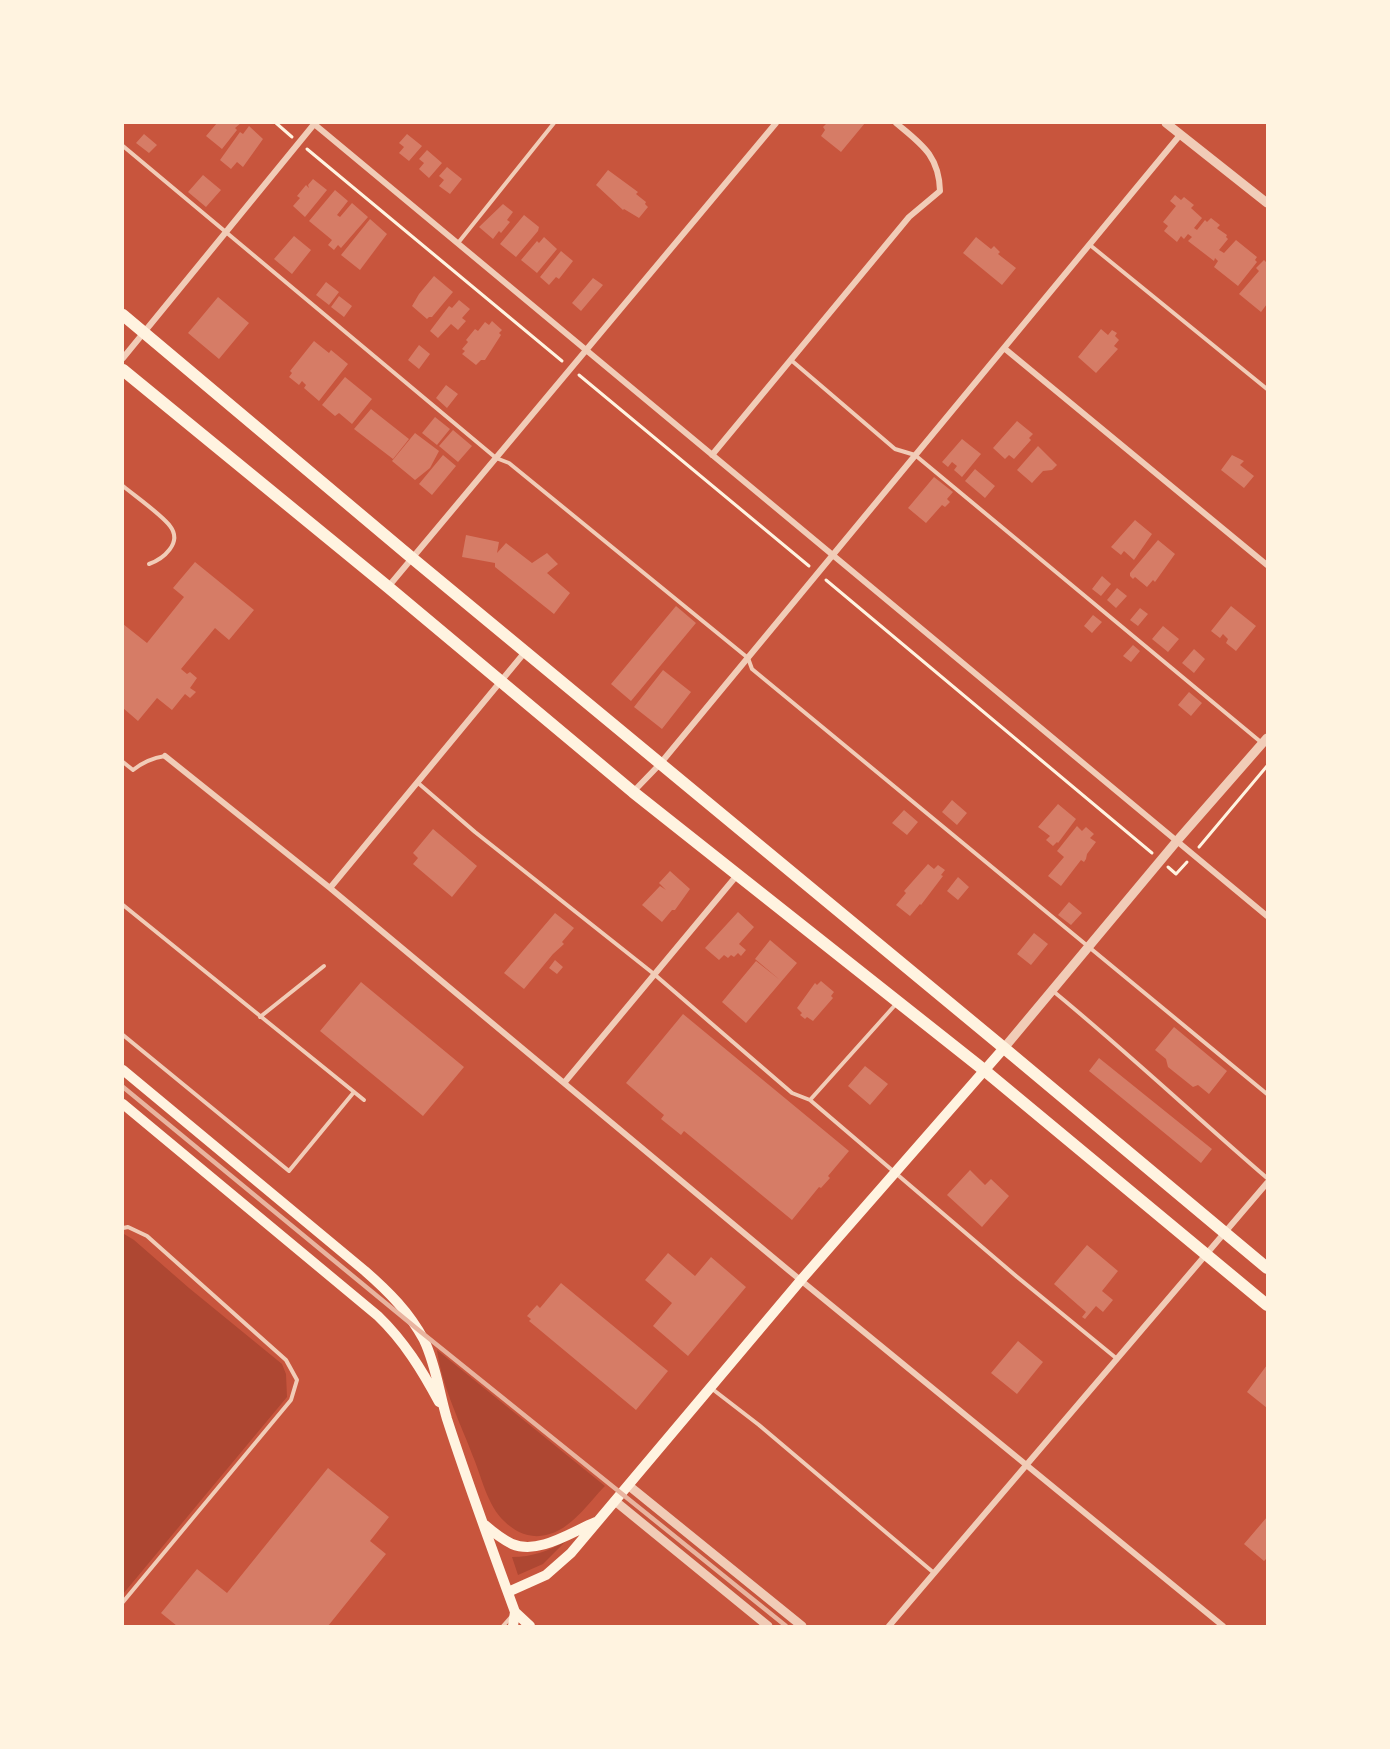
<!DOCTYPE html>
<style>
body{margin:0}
#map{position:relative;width:1390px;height:1749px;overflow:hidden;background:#c8553d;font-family:"Space Grotesk",sans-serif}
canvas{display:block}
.frame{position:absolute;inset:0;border:124px solid #fff3e0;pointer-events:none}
</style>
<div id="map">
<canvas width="1390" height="1749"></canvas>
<div class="frame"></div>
</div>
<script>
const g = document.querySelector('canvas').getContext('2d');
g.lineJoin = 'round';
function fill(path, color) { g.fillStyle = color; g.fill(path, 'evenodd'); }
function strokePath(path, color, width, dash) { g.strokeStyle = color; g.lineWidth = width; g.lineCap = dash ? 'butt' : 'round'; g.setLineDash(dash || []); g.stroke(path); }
const green = new Path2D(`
 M 124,1234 L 134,1240 L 189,1288 L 282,1364 L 286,1374 L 287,1397 L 123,1594 Z
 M 437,1350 L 605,1486 C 588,1503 571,1530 546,1535 C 530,1539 515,1532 504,1521 C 488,1506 482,1479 474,1459 C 461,1424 442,1387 437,1350 Z
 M 566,1541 L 543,1564 L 518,1575 L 512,1557 C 532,1557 549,1551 566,1541 Z`);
const building = new Path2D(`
 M 217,123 L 241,123 L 235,128 L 237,130 L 222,149 L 206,136 Z
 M 827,123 L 865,123 L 841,152 L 821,136 L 825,130 L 823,127 Z
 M 249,126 L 263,139 L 243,167 L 237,162 L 231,169 L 220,160 L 240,132 L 243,134 Z
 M 144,134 L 157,145 L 149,153 L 136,143 Z
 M 407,134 L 422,146 L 409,161 L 399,153 L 404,147 L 399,143 Z
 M 427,150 L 442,163 L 429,178 L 419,169 L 424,163 L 419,159 Z
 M 447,167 L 462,179 L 450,194 L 439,186 L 444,180 L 439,176 Z
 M 608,170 L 638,192 L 636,194 L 646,202 L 645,204 L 648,207 L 639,218 L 624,209 L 623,210 L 596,185 Z
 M 203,175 L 221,190 L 206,207 L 188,192 Z
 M 313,179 L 327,190 L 305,217 L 293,206 L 300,198 L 297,196 L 306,185 L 309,188 L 308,185 Z
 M 335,190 L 348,201 L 337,215 L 340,217 L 352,203 L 368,217 L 341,248 L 338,245 L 334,250 L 328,245 L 332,240 L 309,221 Z
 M 1175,195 L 1181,200 L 1184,197 L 1194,205 L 1191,208 L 1202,218 L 1194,228 L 1197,230 L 1205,220 L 1207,222 L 1211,218 L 1220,225 L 1217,228 L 1227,235 L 1226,237 L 1228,239 L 1219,250 L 1224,253 L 1236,240 L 1257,257 L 1255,260 L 1257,262 L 1238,286 L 1214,267 L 1218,261 L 1215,258 L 1214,261 L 1188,241 L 1192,237 L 1188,234 L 1184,239 L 1181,236 L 1177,242 L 1164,231 L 1168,226 L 1163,222 L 1176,206 L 1170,201 Z
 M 503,204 L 513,212 L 507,220 L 510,222 L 501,233 L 499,231 L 493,239 L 479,227 Z
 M 524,215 L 539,227 L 538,231 L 516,257 L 500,244 Z
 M 370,219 L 387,234 L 360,270 L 341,255 Z
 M 294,236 L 311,250 L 292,274 L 274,259 Z
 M 544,237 L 557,249 L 537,273 L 521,260 L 537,241 L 539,243 Z
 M 976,237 L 991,249 L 994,246 L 1000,252 L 998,254 L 1016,268 L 1002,285 L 963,253 Z
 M 561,251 L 573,261 L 559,279 L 556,277 L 549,285 L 540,277 Z
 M 1264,260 L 1267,263 L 1267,304 L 1261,312 L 1239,294 L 1259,271 L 1256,268 Z
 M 434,276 L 453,292 L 432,317 L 429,317 L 427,319 L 412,306 L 419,294 Z
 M 593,278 L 603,285 L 581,311 L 572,303 Z
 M 326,282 L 339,292 L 329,305 L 316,295 Z
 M 339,296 L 352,306 L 344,317 L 331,307 Z
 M 218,297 L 249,323 L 219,359 L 188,333 Z
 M 459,300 L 470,309 L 462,318 L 466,321 L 458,330 L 451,324 L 438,338 L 430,331 L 449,306 L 452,308 Z
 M 492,321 L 502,330 L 499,333 L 501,335 L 485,360 L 481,360 L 476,365 L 462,354 L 465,351 L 462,349 L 468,342 L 466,340 L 475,329 L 478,331 L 485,322 L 489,325 Z
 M 1101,329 L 1108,335 L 1112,330 L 1117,333 L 1115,336 L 1119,340 L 1114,346 L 1118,349 L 1096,373 L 1078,357 Z
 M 314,341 L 329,353 L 331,350 L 348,364 L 319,401 L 304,388 L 306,385 L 302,381 L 299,385 L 289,377 L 292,373 L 290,371 Z
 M 419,345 L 430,354 L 419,369 L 408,360 Z
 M 345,377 L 372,399 L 352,424 L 339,413 L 335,416 L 322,405 Z
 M 446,385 L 458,394 L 447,408 L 436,398 Z
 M 371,409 L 409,439 L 393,459 L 354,429 Z
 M 435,417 L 450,429 L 437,445 L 422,433 Z
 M 1017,421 L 1033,434 L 1029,438 L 1031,440 L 1014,459 L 1009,455 L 1005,459 L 993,448 Z
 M 453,430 L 472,446 L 458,462 L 439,446 Z
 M 415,433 L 439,451 L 430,468 L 415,480 L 392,461 Z
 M 962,439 L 981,454 L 962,477 L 954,470 L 957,466 L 952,462 L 948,467 L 942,462 Z
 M 1038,446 L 1057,465 L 1052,470 L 1043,471 L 1032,483 L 1017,470 Z
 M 443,455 L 456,466 L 432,495 L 419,484 Z
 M 1232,455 L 1244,461 L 1240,465 L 1254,476 L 1244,488 L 1221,470 Z
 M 975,469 L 995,486 L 985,498 L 965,481 Z
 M 934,477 L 953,492 L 947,499 L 950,502 L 945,507 L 942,505 L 926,523 L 908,508 Z
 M 1135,520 L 1152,534 L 1134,560 L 1124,551 L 1121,555 L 1111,547 Z
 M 466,535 L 499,542 L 497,553 L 506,543 L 532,563 L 547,553 L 558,564 L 547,573 L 570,593 L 554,614 L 495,567 L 495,563 L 462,557 Z
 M 1158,540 L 1175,554 L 1155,582 L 1153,580 L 1147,587 L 1135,577 L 1133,579 L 1130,576 L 1130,573 Z
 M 195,562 L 254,610 L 229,640 L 215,628 L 181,669 L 187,674 L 190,672 L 197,678 L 190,688 L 196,692 L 190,698 L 185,694 L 172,710 L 157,698 L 138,721 L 123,708 L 123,624 L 147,643 L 184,597 L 173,588 Z
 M 1102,576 L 1111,584 L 1101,596 L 1092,589 Z
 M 1117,588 L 1127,596 L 1116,608 L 1107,600 Z
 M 676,606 L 696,623 L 631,701 L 611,684 Z
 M 1231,606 L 1256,626 L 1236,651 L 1226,643 L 1228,639 L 1223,634 L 1220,638 L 1211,631 Z
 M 1140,608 L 1148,614 L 1138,626 L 1130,620 Z
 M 1093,615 L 1102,622 L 1092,633 L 1084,626 Z
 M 1163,626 L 1179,639 L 1168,652 L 1152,639 Z
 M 1133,645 L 1140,651 L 1131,662 L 1123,656 Z
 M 1194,649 L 1205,659 L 1194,673 L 1182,663 Z
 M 663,670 L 691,692 L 662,729 L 634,707 Z
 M 1189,692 L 1202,703 L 1191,716 L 1178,705 Z
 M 952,800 L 967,813 L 957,825 L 942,812 Z
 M 1058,804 L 1076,819 L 1058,843 L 1057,842 L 1053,846 L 1046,840 L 1050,836 L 1038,827 Z
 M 904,810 L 918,822 L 907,835 L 892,823 Z
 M 1077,826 L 1082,831 L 1086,827 L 1094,834 L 1090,838 L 1096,842 L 1087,854 L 1086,859 L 1084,862 L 1081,860 L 1061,886 L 1048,876 L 1064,857 L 1057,851 Z
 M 433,829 L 477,866 L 452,897 L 413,864 L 418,858 L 413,853 Z
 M 928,864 L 934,869 L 938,865 L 945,870 L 941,875 L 943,876 L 921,905 L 920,904 L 910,916 L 896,905 L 906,893 L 904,891 Z
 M 670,871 L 690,889 L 675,910 L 672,910 L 662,922 L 642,905 L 660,886 L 666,890 L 659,883 Z
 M 958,877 L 969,887 L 958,900 L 947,891 Z
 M 1069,902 L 1082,913 L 1071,925 L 1058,915 Z
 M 738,912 L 754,927 L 739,944 L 746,950 L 741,956 L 738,953 L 734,957 L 731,955 L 728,958 L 724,955 L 719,960 L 705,948 Z
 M 555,913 L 574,928 L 562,942 L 564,944 L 553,954 L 524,989 L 504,973 Z
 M 1034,933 L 1048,944 L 1031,965 L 1017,954 Z
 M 770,940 L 797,963 L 746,1023 L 722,1002 L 756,961 L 780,980 L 755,959 Z
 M 555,960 L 563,967 L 557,974 L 549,968 Z
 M 821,981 L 834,992 L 831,996 L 833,998 L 813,1021 L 807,1017 L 805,1019 L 800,1015 L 802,1013 L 797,1008 L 815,983 L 817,985 Z
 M 361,982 L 464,1067 L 423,1116 L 320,1031 Z
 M 683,1014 L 849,1151 L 828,1176 L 830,1178 L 821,1188 L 819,1187 L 792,1220 L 684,1131 L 681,1135 L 661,1119 L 664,1115 L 626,1083 Z
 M 1174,1027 L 1227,1071 L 1209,1094 L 1198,1085 L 1193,1087 L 1168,1067 L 1166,1059 L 1155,1050 Z
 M 1099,1058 L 1212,1149 L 1201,1163 L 1089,1071 Z
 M 865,1066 L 888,1084 L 870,1105 L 848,1086 Z
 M 970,1170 L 985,1185 L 991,1179 L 1009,1196 L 982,1227 L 947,1195 Z
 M 1087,1245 L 1118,1271 L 1102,1291 L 1113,1300 L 1103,1312 L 1096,1306 L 1085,1319 L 1082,1317 L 1086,1312 L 1054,1284 Z
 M 668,1253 L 695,1276 L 711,1257 L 746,1287 L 688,1356 L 653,1326 L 672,1303 L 645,1280 Z
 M 561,1283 L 668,1371 L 636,1410 L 529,1321 L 531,1319 L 527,1316 L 537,1305 L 540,1308 Z
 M 1018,1341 L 1043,1362 L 1017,1394 L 991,1373 Z
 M 1267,1365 L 1267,1408 L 1247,1392 Z
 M 328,1468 L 389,1517 L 370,1541 L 386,1554 L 328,1626 L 177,1626 L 161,1613 L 197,1569 L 227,1593 Z
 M 1267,1517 L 1267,1558 L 1264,1561 L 1244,1544 Z`);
const path = new Path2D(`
 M 276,123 L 292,137
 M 307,149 L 562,361
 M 579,375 L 809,566
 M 826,580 L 1152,853
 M 1199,847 L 1267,766
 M 1168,867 L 1176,874 L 1187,862`);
const service = new Path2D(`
 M 123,146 L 496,458 L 509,463 L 748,658 L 752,669 L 1267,1094
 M 458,243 L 554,123
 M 1090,245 L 1267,389
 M 791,360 L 895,449 L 915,455 L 1262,743
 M 123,486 C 135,496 162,515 170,526 C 183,543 163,559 149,564
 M 123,762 L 133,770 C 143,762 152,758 165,756
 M 417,782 L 475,832 L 654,974 L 792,1093 L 810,1100 L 1016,1276 L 1116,1358
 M 123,905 L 364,1100
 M 1053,991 C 1126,1051 1195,1116 1267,1178
 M 260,1017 L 324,966
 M 123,1035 L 289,1171 L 354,1092
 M 810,1100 L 896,1004
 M 123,1228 L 128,1227 L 147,1236 L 286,1360 L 297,1380 L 291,1400 L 123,1602
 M 711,1388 L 759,1425 L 934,1573
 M 503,1626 L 511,1617`);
const minor = new Path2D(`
 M 313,123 L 1267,916
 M 1004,348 L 1267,565
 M 123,358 L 315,123
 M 712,455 L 909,217 L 940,191 C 939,155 921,144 896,123
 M 388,587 L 776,123
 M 165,756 L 330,888 L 787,1269 L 1223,1626
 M 633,792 L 660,764 L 1180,135
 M 330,888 L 525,652
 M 564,1083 L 738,874
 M 889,1626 L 1267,1183`);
const tertiary = new Path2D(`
 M 1166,123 L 1267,203
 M 1004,1048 L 1176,842 L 1267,738
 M 628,1485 L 802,1626
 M 615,1501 L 768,1626`);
const secondary = new Path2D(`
 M 123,1070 L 365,1271 C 389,1292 409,1312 424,1340 C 436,1365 439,1392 447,1419 C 468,1484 492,1549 515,1612 L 530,1626
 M 123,1104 L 378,1316 C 404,1341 422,1370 439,1402
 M 485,1525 C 493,1532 502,1539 512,1544 C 539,1555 571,1532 596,1522
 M 508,1592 L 546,1575 L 571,1553 L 801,1280 L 1004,1048
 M 513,1626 L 515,1612`);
const trunk = new Path2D(`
 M 123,315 L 412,558 L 1004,1048 L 1267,1268
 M 123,370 L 388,587 L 633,792 L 984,1070 L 1267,1305`);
const rail = new Path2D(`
 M 123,1087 L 416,1328 L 786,1626`);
fill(green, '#ae4732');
fill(building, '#d67c66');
strokePath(path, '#fff3e0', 3);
strokePath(service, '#f1ccb7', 4);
strokePath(minor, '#f1ccb7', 6);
strokePath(tertiary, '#f1ccb7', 9);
strokePath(secondary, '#fff3e0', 10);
strokePath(trunk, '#fff3e0', 12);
strokePath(rail, '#e9b49f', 4.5);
</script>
